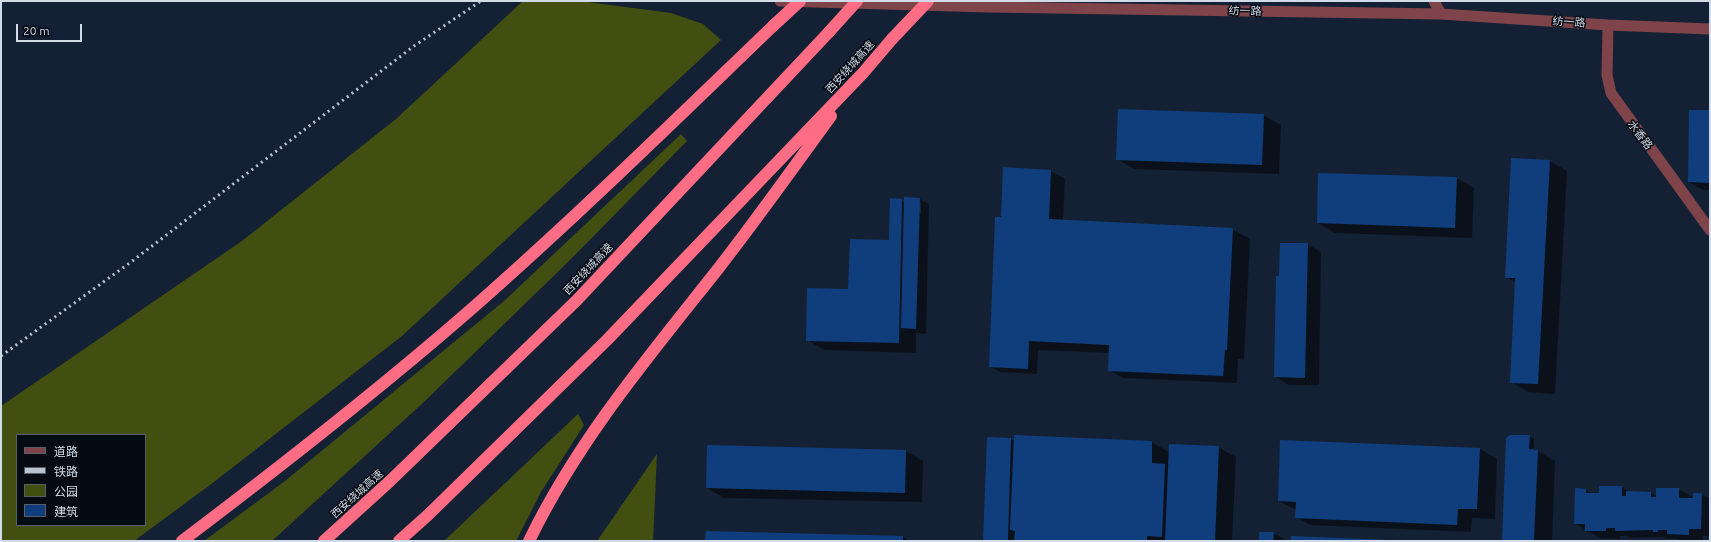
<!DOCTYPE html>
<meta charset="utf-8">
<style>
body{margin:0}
#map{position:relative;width:1711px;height:542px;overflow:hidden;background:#142134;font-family:Ubuntu,"Noto Sans SC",sans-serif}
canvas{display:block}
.frame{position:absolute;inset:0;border:2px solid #d2dbe8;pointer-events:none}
.legend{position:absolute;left:16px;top:434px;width:130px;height:92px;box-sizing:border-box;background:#060b13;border:1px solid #585e68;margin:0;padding:5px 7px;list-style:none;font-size:12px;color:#d2dbe8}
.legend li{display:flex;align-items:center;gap:8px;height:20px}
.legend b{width:20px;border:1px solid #585e68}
.scale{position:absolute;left:16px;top:24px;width:66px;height:18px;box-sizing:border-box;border:2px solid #d2dbe8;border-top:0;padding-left:5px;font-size:12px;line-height:14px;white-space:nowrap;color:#d2dbe8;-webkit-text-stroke:3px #060b13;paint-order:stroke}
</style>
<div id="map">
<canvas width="1711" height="542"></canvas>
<div class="frame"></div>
<ul class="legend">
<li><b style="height:5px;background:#7e444a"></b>道路</li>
<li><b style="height:5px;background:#bac4d1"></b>铁路</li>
<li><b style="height:11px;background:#424f10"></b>公园</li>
<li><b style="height:11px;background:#103e7d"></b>建筑</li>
</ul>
<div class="scale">20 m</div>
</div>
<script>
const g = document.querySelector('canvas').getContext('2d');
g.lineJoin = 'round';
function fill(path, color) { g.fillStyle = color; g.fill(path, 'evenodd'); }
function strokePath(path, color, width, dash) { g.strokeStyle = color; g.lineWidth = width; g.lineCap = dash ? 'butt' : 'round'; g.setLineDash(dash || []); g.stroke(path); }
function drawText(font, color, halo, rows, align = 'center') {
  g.font = font + ' Ubuntu,"Noto Sans SC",sans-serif'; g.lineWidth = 3; g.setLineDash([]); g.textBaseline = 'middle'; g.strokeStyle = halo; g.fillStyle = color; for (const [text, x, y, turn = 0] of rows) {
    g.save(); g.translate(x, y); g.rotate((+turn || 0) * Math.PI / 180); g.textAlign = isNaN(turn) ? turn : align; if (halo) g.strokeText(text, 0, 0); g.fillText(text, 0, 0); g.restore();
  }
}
const green = new Path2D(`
 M 523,1 L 580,1 L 671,13 L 703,24 L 721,40 L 402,336 L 210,485 L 134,541 L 1,541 L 1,406 L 242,241 L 396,119 ZM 17,435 L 145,435 L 145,525 L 17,525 Z
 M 681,134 L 687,141 L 571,259 L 426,400 L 272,541 L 204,541 L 285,481 L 504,301 Z
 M 578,414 L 584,425 L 541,492 L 516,541 L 444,541 Z
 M 657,454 L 653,541 L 597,541 Z`);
const shadow = new Path2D(`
 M 1710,111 L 1710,190 L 1703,190 L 1689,182 Z
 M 1263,115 L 1281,125 L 1279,174 L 1134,169 L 1117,159 Z
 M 1550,161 L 1567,171 L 1555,394 L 1528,392 L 1511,382 L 1516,283 L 1506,277 Z
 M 1004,169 L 1051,171 L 1065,179 L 1063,221 L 1232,229 L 1250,239 L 1244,360 L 1238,359 L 1237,383 L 1123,378 L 1109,370 L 1110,353 L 1038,350 L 1037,374 L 1000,372 L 990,366 L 1005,218 Z
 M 1457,178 L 1474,188 L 1472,238 L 1335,233 L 1318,223 Z
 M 891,199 L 905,202 L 920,199 L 929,204 L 926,334 L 916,333 L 916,353 L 824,350 L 807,340 L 890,241 ZM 919,202 L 921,202 L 921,214 L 919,214 Z
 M 1307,244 L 1321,252 L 1319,385 L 1289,385 L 1275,377 L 1280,277 Z
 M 1015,436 L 1152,442 L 1170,453 L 1218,447 L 1236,457 L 1232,541 L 984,541 L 1011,439 L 1014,441 Z
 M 1529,436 L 1534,439 L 1534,451 L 1537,451 L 1555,461 L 1552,541 L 1503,541 Z
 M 1480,449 L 1497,459 L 1495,519 L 1472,518 L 1471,532 L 1310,525 L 1296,517 L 1296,510 L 1279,501 Z
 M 906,451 L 923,461 L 922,502 L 724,498 L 707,488 Z
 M 1622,487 L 1630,492 L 1651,493 L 1657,496 L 1679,489 L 1694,498 L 1701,494 L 1710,499 L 1710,536 L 1703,536 L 1703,541 L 1681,541 L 1675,538 L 1667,539 L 1664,537 L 1630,538 L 1626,536 L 1620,536 L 1620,539 L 1600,538 L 1575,524 L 1576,489 L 1586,490 L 1593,494 L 1600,494 Z
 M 707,532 L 903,537 L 910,541 L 706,541 Z
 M 1273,533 L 1283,538 L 1283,541 L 1260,541 Z`);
const building = new Path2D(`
 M 1118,109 L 1264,114 L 1262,165 L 1116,160 Z
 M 1689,110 L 1710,110 L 1710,183 L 1688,182 Z
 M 1511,158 L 1550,160 L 1538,384 L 1510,383 L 1515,278 L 1505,278 Z
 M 1003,167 L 1051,170 L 1049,219 L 1233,228 L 1227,350 L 1225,350 L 1223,376 L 1108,371 L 1109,345 L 1029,341 L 1028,369 L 989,367 L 995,217 L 1001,217 Z
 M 1318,173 L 1457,177 L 1455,228 L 1317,223 Z
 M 904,197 L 920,198 L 916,329 L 901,328 Z
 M 890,198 L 902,199 L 899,343 L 806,341 L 807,288 L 848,289 L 850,239 L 889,240 Z
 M 1280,243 L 1308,243 L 1305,378 L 1274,377 L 1276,276 L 1279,276 Z
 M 1014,435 L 1152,441 L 1152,463 L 1165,464 L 1162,537 L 1147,536 L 1147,541 L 1014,541 L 1015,531 L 1010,530 Z
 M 1510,435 L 1530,435 L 1529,449 L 1538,450 L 1534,541 L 1502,541 L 1506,438 Z
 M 987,437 L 1011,438 L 1008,541 L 983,541 Z
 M 1280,440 L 1480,448 L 1477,509 L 1458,509 L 1457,525 L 1295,518 L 1296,502 L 1278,501 Z
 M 1169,444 L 1219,446 L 1215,541 L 1165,541 Z
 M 707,445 L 906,450 L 905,493 L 706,488 Z
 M 1599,486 L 1622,486 L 1622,496 L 1626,496 L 1626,491 L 1651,492 L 1651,497 L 1656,497 L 1656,488 L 1679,488 L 1679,498 L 1693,498 L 1693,493 L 1702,493 L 1701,529 L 1689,529 L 1689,535 L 1667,534 L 1667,530 L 1658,530 L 1658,532 L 1653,532 L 1653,530 L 1615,531 L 1615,528 L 1606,528 L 1606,531 L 1585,531 L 1585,524 L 1574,524 L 1575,488 L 1586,489 L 1586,493 L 1599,493 Z
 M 706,531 L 903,536 L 903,541 L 705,541 Z
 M 1259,532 L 1274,532 L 1273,541 L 1259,541 Z
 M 1291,536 L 1388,540 L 1388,541 L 1291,541 Z`);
const tertiary = new Path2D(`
 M 780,1 L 988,7 L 1441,14 L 1608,25 L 1710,29
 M 1434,1 L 1441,14
 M 1608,25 L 1607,75 L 1611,93 L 1710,230`);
const motorway = new Path2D(`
 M 182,541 C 280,467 376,392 468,312 C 573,220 672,123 773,26
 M 324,541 L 390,481 L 577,300 L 829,32
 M 399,541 L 428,515 L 607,340 L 863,73 L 892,39
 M 529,541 C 578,440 649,356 718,269 C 757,219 794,167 831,116`);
const rail = new Path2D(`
 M 1,356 L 131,262 L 414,46 L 481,1`);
const motorwayBridge = new Path2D(`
 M 773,26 L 800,1
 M 829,32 L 857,1
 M 892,39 L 928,1`);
const streetNames = [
 ["纺一路",1245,11,1],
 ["纺一路",1569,22,4],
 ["西安绕城高速",850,67,-48],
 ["水香路",1640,135,53],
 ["西安绕城高速",588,269,-47],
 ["西安绕城高速",357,494,-42]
];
fill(green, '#424f10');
fill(shadow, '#0007');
fill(building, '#103e7d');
strokePath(tertiary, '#7e444a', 11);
strokePath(motorway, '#fe6d83', 12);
strokePath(rail, '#bac4d1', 3, [2, 4]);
strokePath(motorwayBridge, '#fe6d83', 12);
drawText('11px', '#d2dbe8', '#060b13', streetNames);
</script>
